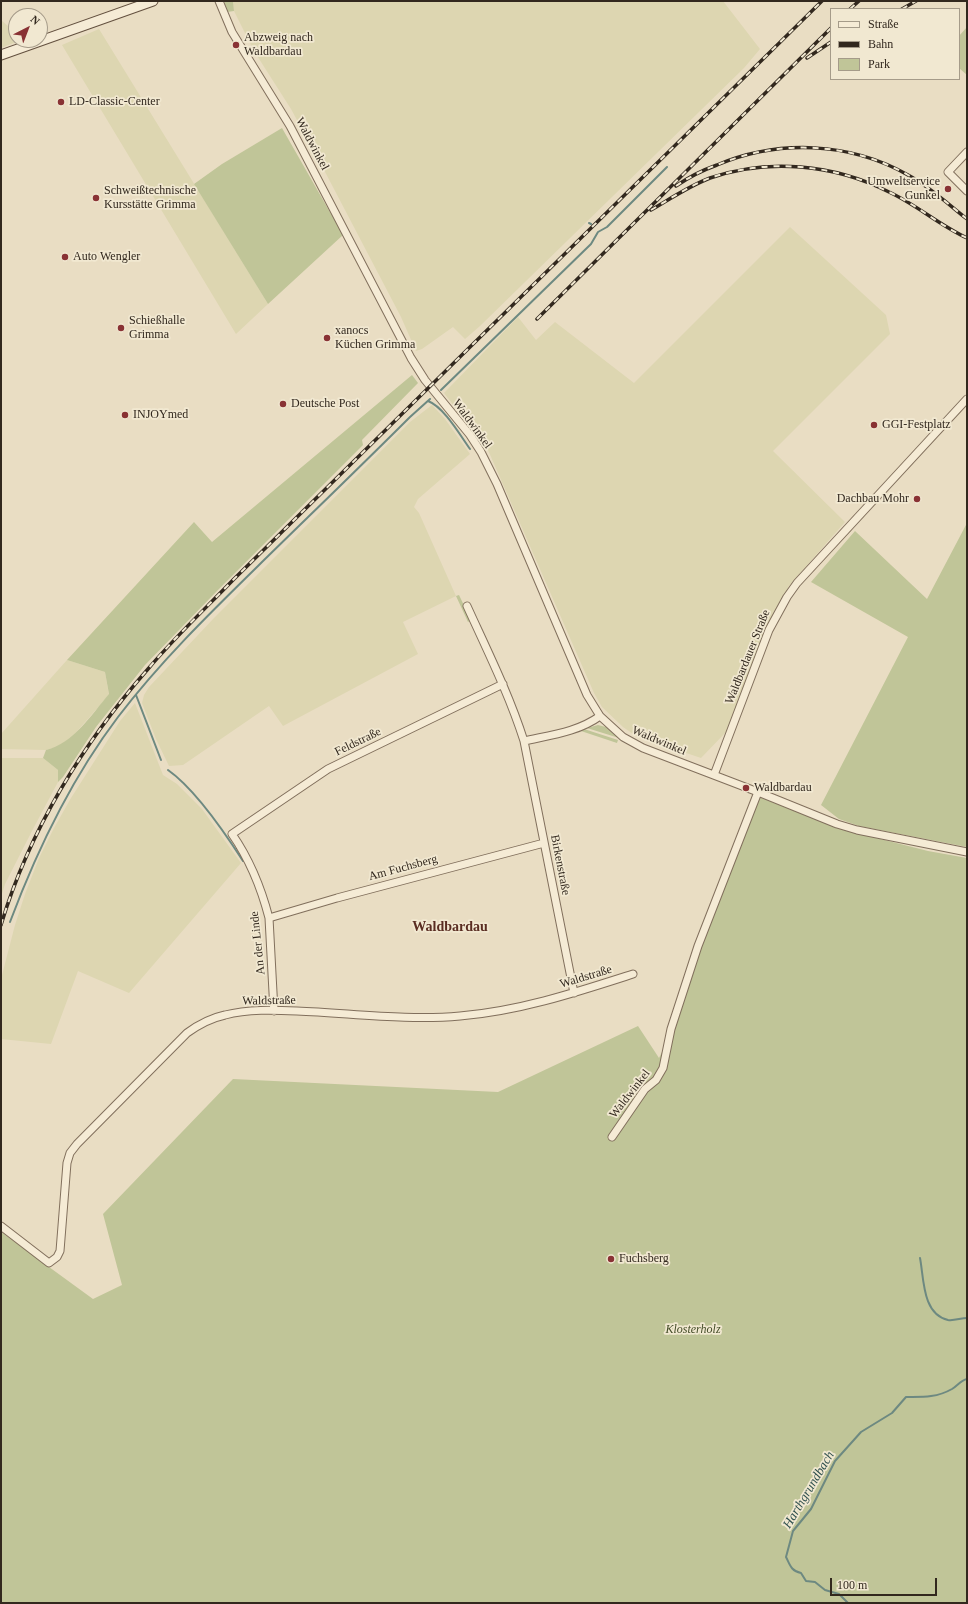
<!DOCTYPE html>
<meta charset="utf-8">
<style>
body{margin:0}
#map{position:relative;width:968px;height:1604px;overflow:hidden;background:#e9ddc3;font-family:"Times New Roman",serif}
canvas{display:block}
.frame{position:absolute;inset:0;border:2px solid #32281e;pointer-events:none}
.legend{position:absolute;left:830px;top:8px;width:130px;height:72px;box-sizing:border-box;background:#f1e8d1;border:1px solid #a59b89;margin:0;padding:5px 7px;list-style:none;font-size:12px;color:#32281e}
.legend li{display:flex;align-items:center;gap:8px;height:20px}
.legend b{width:20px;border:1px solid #a59b89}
.north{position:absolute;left:8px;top:8px;width:40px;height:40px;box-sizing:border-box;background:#f1e8d1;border:1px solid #a59b89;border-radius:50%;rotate:42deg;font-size:11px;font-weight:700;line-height:16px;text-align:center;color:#32281e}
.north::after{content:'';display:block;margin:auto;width:14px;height:18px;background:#893234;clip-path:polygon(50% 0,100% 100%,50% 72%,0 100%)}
.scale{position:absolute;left:830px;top:1578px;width:107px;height:18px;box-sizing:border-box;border:2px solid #32281e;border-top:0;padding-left:5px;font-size:12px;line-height:14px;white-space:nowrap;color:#32281e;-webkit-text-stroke:3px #f1e8d1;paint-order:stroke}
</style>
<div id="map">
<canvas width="968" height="1604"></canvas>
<div class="frame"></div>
<ul class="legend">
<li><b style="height:5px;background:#f5ebd5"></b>Straße</li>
<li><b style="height:5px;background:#32281e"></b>Bahn</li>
<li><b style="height:11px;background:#c0c598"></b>Park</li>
</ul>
<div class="north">N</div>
<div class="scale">100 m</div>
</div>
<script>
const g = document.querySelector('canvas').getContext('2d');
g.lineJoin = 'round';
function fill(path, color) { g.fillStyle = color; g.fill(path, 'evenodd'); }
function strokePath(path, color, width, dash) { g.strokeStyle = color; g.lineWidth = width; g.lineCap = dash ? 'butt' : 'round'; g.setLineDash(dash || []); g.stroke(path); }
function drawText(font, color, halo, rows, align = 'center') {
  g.font = font + ' "Times New Roman",serif'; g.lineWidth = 3.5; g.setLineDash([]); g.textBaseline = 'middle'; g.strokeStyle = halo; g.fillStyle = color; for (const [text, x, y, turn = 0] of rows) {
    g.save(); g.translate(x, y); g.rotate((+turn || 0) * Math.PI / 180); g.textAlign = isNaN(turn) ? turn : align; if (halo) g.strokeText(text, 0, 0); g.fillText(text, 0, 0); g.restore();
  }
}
const farmland = new Path2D(`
 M 233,1 L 723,1 L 760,49 L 744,68 L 480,326 L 465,339 L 453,327 L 422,349 L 416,351 L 401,317 L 323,168 L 291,109 L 254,51 L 234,11 Z
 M 1,20 L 16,33 L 16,40 L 21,40 L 1,48 Z
 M 99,29 L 268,304 L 236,334 L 62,45 Z
 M 790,227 L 886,315 L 890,334 L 773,451 L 845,522 L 789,586 L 727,731 L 701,758 L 636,736 L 623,727 L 602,707 L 594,693 L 488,450 L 444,393 L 518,317 L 536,340 L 555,322 L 634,383 Z
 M 432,405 L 445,419 L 470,454 L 418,499 L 414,507 L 419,513 L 456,596 L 403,622 L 418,654 L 283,726 L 269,706 L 183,765 L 169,766 L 156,739 L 142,703 L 144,695 L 149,687 L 214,618 L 410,422 Z
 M 67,660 L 105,672 L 109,695 L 71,738 L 57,747 L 46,750 L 1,749 L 1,734 Z
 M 135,703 L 163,775 L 177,784 L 202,809 L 241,863 L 129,993 L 78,971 L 51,1044 L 1,1039 L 1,979 L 15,925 L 25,894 L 39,858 L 54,828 L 71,798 L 120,721 Z
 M 1,758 L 43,758 L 58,770 L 59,775 L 58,782 L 33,829 L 5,884 L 1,897 Z`);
const green = new Path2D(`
 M 224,1 L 233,1 L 234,11 L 227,12 Z
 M 967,27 L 967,75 L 959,68 L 959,36 Z
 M 282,128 L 343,235 L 268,304 L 194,184 L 222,164 Z
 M 412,375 L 418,383 L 362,440 L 363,445 L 217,591 L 145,665 L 96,727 L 63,777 L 58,782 L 58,770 L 43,758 L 46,750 C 74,743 91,715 109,694 L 105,672 L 67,660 L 194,522 L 212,542 Z
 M 967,523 L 967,847 L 859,826 L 839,819 L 821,805 L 908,637 L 811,582 L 855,531 L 927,599 Z
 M 459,595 L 471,620 L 468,622 L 456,596 Z
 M 598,725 L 606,727 L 619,738 L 587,728 Z
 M 584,729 L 618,740 L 617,743 L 581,731 Z
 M 759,797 L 837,828 L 928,851 L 967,858 L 967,1603 L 1,1603 L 1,1232 L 93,1299 L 122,1285 L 103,1214 L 233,1079 L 498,1092 L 638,1026 L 659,1058 L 672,1032 L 684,989 Z`);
const stream = new Path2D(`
 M 589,223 L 591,224
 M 441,390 L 591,244 L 598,232 L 607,227 L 667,167
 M 428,401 C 444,407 460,435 470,449
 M 136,695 L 161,760
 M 168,770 C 195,789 225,833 243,861
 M 10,922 C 37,850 71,779 118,717 C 160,662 209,614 258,566 C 309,516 360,467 410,417 L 430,399
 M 920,1258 C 924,1278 922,1314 948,1320 C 954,1321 961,1318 967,1318
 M 848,1603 L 839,1594 L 825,1590 L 815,1582 L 806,1581 L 801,1573 C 791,1571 790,1565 786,1557 L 793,1531 L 811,1509 L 835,1461 L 861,1432 L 892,1413 L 906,1397 C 922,1397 936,1398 952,1389 C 957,1386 961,1380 967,1379`);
const street = new Path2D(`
 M 219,1 L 232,32 L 290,126 L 411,358 L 425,380 L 470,435 L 481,452 L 497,484 L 587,695 L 600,716 L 623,737 L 643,748 L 758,792 L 837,824 L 857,830 L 967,852
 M 967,152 L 948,172 L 967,191
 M 467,606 C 487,650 509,694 524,741 L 574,993
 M 524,741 C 551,735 578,732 600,716
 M 714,775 L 769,630 L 787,597 L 797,583 L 967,399
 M 269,918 L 337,898 L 544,843
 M 274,1011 L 269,918 C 261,887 250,860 232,834 L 328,769 L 503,684
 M 612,1137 L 645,1089 L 656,1080 L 663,1068 L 671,1029 L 698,946 L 758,792
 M 1,1226 L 49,1263 L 57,1257 L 60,1251 L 67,1163 L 70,1153 L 77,1144 L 187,1033 C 198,1025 211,1018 225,1015 C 248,1009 274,1010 297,1011 C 350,1013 408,1021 460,1016 C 520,1011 577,992 633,974`);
const secondary = new Path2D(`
 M 1,55 L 153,1`);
const rail = new Path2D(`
 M 850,9 L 859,1
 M 902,9 L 916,1
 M 807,58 L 831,42
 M 676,186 C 689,177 703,170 717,165 C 779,139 850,142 908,175 C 930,187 948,204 967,219
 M 651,210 C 670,199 689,186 710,178 C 768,158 834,164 889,192 C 917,205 939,225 967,238
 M 537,319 L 831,28
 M 1,925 C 29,831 83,743 148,669 C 175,637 205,609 234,579 L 822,1`);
const markers = [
 [236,45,4,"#893234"],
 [61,102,4,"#893234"],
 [948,189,4,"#893234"],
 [96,198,4,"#893234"],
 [65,257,4,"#893234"],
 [121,328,4,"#893234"],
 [327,338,4,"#893234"],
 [283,404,4,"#893234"],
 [125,415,4,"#893234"],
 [874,425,4,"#893234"],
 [917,499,4,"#893234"],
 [746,788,4,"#893234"],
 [611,1259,4,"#893234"]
];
const poiNames = [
 ["Abzweig nach",244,38],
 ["Waldbardau",244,52],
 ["LD-Classic-Center",69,102],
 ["Umweltservice",940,182,"right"],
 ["Gunkel",940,196,"right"],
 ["Schweißtechnische",104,191],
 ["Kursstätte Grimma",104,205],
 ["Auto Wengler",73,257],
 ["Schießhalle",129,321],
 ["Grimma",129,335],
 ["xanocs",335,331],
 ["Küchen Grimma",335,345],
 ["Deutsche Post",291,404],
 ["INJOYmed",133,415],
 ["GGI-Festplatz",882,425],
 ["Dachbau Mohr",909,499,"right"],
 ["Waldbardau",754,788],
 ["Fuchsberg",619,1259]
];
const streetNames = [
 ["Waldwinkel",312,144,62],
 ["Waldwinkel",472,424,54],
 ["Waldbardauer Straße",748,657,-68],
 ["Waldwinkel",659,741,23],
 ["Feldstraße",358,742,-26],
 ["Birkenstraße",560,865,79],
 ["Am Fuchsberg",403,868,-15],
 ["An der Linde",258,943,-96],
 ["Waldstraße",586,977,-17],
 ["Waldstraße",269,1001,-1],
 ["Waldwinkel",630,1094,-52]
];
const parkNames = [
 ["Klosterholz",693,1330]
];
const waterNames = [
 ["Harthgrundbach",809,1490,-59]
];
const quarterNames = [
 ["Waldbardau",450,927]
];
fill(farmland, '#ddd6b1');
fill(green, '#c0c598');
strokePath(stream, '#6d8981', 2);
strokePath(street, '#816f5c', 9);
strokePath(secondary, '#63503f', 11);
strokePath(street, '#f5ebd5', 7);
strokePath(secondary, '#f5ebd5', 9);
strokePath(rail, '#32281e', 3.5);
strokePath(rail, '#f1e8d1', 2, [6]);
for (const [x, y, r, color] of markers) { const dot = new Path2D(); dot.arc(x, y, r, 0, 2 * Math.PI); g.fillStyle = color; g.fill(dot); strokePath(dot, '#f1e8d1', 1.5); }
drawText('12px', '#32281e', '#f1e8d1', poiNames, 'left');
drawText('12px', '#32281e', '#f1e8d1', streetNames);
drawText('italic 12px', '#434c27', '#f1e8d1', parkNames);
drawText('italic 13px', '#2f504e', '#f1e8d1', waterNames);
drawText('bold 14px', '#5a2d22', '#f1e8d1', quarterNames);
</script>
